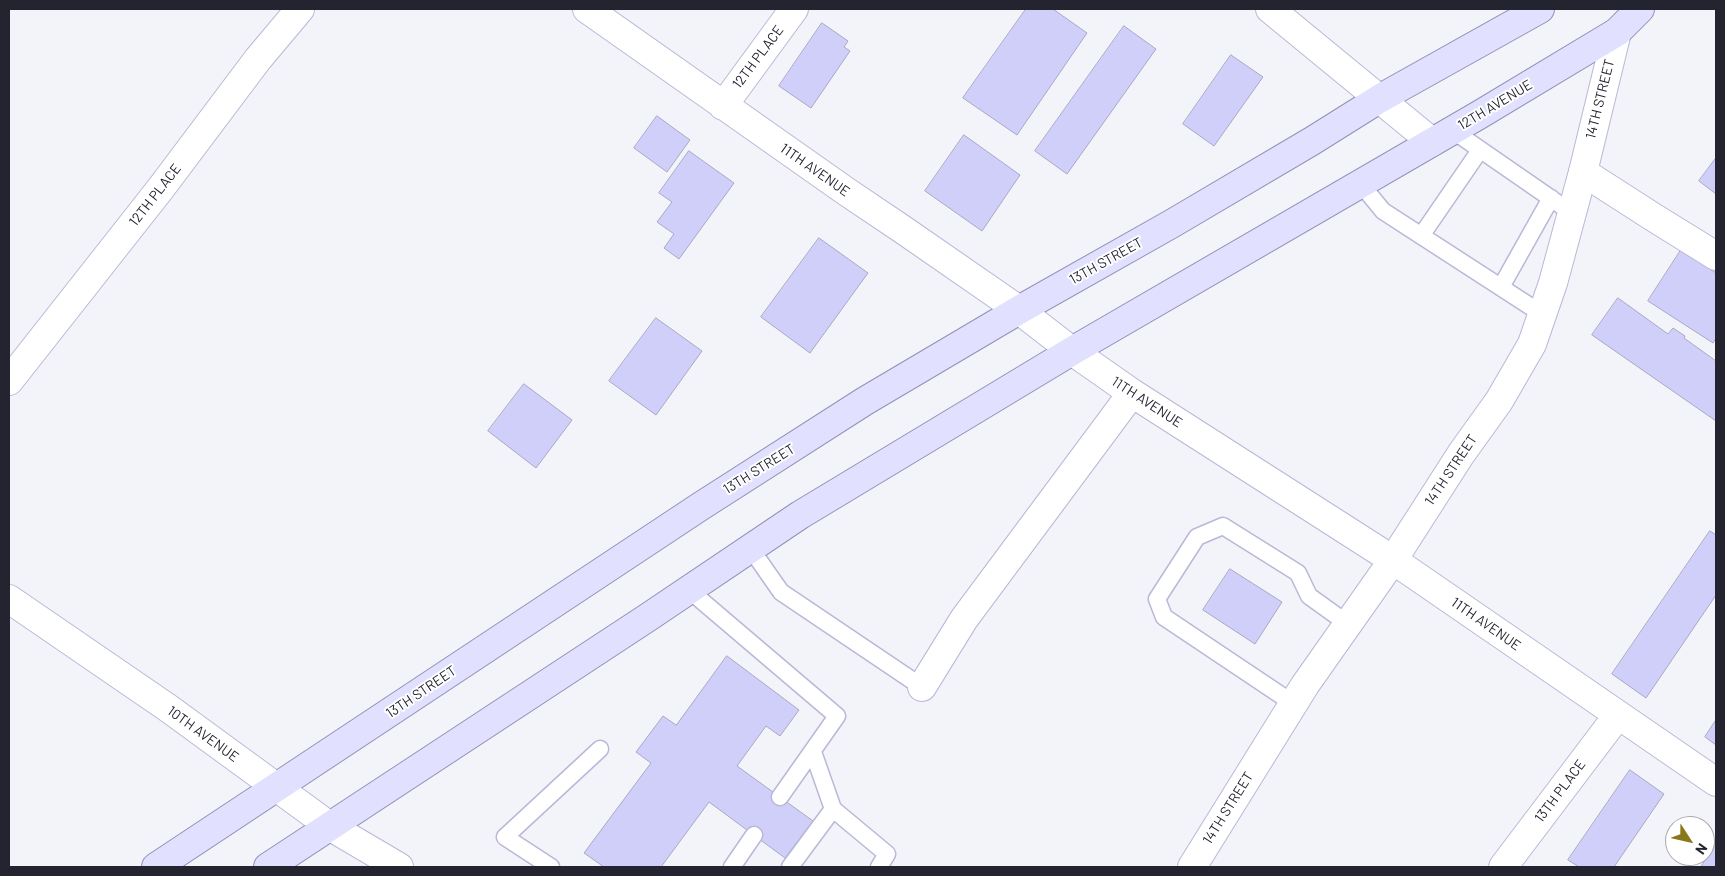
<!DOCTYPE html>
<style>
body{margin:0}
#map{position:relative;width:1725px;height:876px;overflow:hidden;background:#f3f3fa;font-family:Barlow,sans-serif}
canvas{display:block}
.frame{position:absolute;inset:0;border:10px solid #242430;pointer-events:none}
.north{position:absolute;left:1665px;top:816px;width:50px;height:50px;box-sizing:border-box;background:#fff;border:1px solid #a7a7ac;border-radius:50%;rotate:125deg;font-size:14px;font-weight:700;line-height:20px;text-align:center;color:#242430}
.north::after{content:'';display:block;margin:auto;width:18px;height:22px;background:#88771b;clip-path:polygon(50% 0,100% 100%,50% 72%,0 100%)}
</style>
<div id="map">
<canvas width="1725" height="876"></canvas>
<div class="frame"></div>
<div class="north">N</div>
</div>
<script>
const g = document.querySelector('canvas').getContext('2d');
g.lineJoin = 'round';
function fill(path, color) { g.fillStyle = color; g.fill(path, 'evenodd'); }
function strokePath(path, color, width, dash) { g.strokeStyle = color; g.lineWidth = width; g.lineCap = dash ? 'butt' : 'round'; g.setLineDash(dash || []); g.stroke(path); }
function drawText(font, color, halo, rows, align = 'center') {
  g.font = font + ' Barlow,sans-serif'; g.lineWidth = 4; g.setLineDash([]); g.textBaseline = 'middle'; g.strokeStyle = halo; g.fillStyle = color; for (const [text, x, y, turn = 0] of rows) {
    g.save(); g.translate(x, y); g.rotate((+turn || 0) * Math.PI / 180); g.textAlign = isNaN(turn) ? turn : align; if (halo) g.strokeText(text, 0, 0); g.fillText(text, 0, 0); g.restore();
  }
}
const building = new Path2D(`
 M 1026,9 L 1053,9 L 1087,33 L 1017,135 L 963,98 Z
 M 822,23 L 848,41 L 844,47 L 850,51 L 811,108 L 779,86 Z
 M 1124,26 L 1156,49 L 1067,174 L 1035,151 Z
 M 1231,55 L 1263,77 L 1214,146 L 1183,124 Z
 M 657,116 L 690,140 L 667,172 L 634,148 Z
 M 964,135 L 1020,175 L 982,231 L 925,191 Z
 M 689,151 L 734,183 L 679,259 L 664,248 L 674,234 L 657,222 L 672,202 L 659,193 Z
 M 1716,158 L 1716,194 L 1699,181 Z
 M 819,238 L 868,273 L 810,353 L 761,317 Z
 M 1681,250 L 1716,273 L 1716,338 L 1713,343 L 1648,301 Z
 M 1618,298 L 1668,334 L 1673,328 L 1685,336 L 1684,338 L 1716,361 L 1716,421 L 1592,335 Z
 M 656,318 L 702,351 L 656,415 L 609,381 Z
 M 524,384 L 572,420 L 536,468 L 488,431 Z
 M 1710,531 L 1716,535 L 1716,595 L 1646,698 L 1612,674 Z
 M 1230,569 L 1282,602 L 1255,644 L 1203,610 Z
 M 727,656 L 799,710 L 780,736 L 766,726 L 737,766 L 813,821 L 785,858 L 709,802 L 661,867 L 604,867 L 584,853 L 651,763 L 636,752 L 663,716 L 676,725 Z
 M 1716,720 L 1716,745 L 1705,737 Z
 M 1630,770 L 1664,794 L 1614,867 L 1579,867 L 1568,860 Z
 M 1716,844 L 1716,867 L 1701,867 Z`);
const lane = new Path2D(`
 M 1452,130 L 1572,213
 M 1360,183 L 1383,211 L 1542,314
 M 1421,236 L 1480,150
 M 1501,287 L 1551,198
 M 751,549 L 781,592 L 922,687
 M 689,590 L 837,716 L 780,797
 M 1294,704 L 1164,617 L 1157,599 L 1197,537 L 1223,526 L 1298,573 L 1309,596 L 1348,624
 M 813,752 L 833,809
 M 551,867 L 505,837 L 600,749
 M 732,867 L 754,835
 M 790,867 L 833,809 L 887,854 L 879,867`);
const street = new Path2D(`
 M 587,9 L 847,192 L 902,229 L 1019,310 L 1072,351 L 1132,393 L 1393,560 L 1716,782
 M 1270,9 L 1432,142
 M 723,106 L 794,9
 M 1583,172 L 1653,217 L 1716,256
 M 9,381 L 161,188 L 258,59 L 300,9
 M 9,599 L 168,708 L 331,827 L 399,867
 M 922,687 L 964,619 L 1132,393
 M 1503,867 L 1618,715`);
const secondary = new Path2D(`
 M 1192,867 L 1305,685 L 1393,560 L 1461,454 L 1499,401 L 1532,344 L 1553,283 L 1583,172 L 1617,32`);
const primary = new Path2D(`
 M 156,867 L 701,506 L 865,401 L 1019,310 L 1173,223 L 1312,141 L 1379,99 L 1540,9
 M 268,867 L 647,618 L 800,515 L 1072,351 L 1479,115 L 1617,32 L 1640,9`);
const streetNames = [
 ["12TH PLACE",758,57,-53],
 ["14TH STREET",1600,99,-76],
 ["12TH AVENUE",1495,105,-31],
 ["11TH AVENUE",815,170,35],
 ["12TH PLACE",155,195,-52],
 ["13TH STREET",1106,261,-29],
 ["11TH AVENUE",1147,402,33],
 ["13TH STREET",759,469,-32],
 ["14TH STREET",1451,470,-56],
 ["11TH AVENUE",1486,624,35],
 ["13TH STREET",421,692,-34],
 ["10TH AVENUE",203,734,36],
 ["13TH PLACE",1560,791,-53],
 ["14TH STREET",1228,808,-58]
];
fill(building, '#d0cffa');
strokePath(building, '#a7a7c6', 1);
strokePath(lane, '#b9b8d8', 19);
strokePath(street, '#b9b8d8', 30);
strokePath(secondary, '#b9b8d8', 30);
strokePath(primary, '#9291b7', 30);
strokePath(lane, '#fff', 16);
strokePath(street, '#fff', 28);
strokePath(secondary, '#fff', 28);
strokePath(primary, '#e1e0ff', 28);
drawText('14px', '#242430', '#fff', streetNames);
</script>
